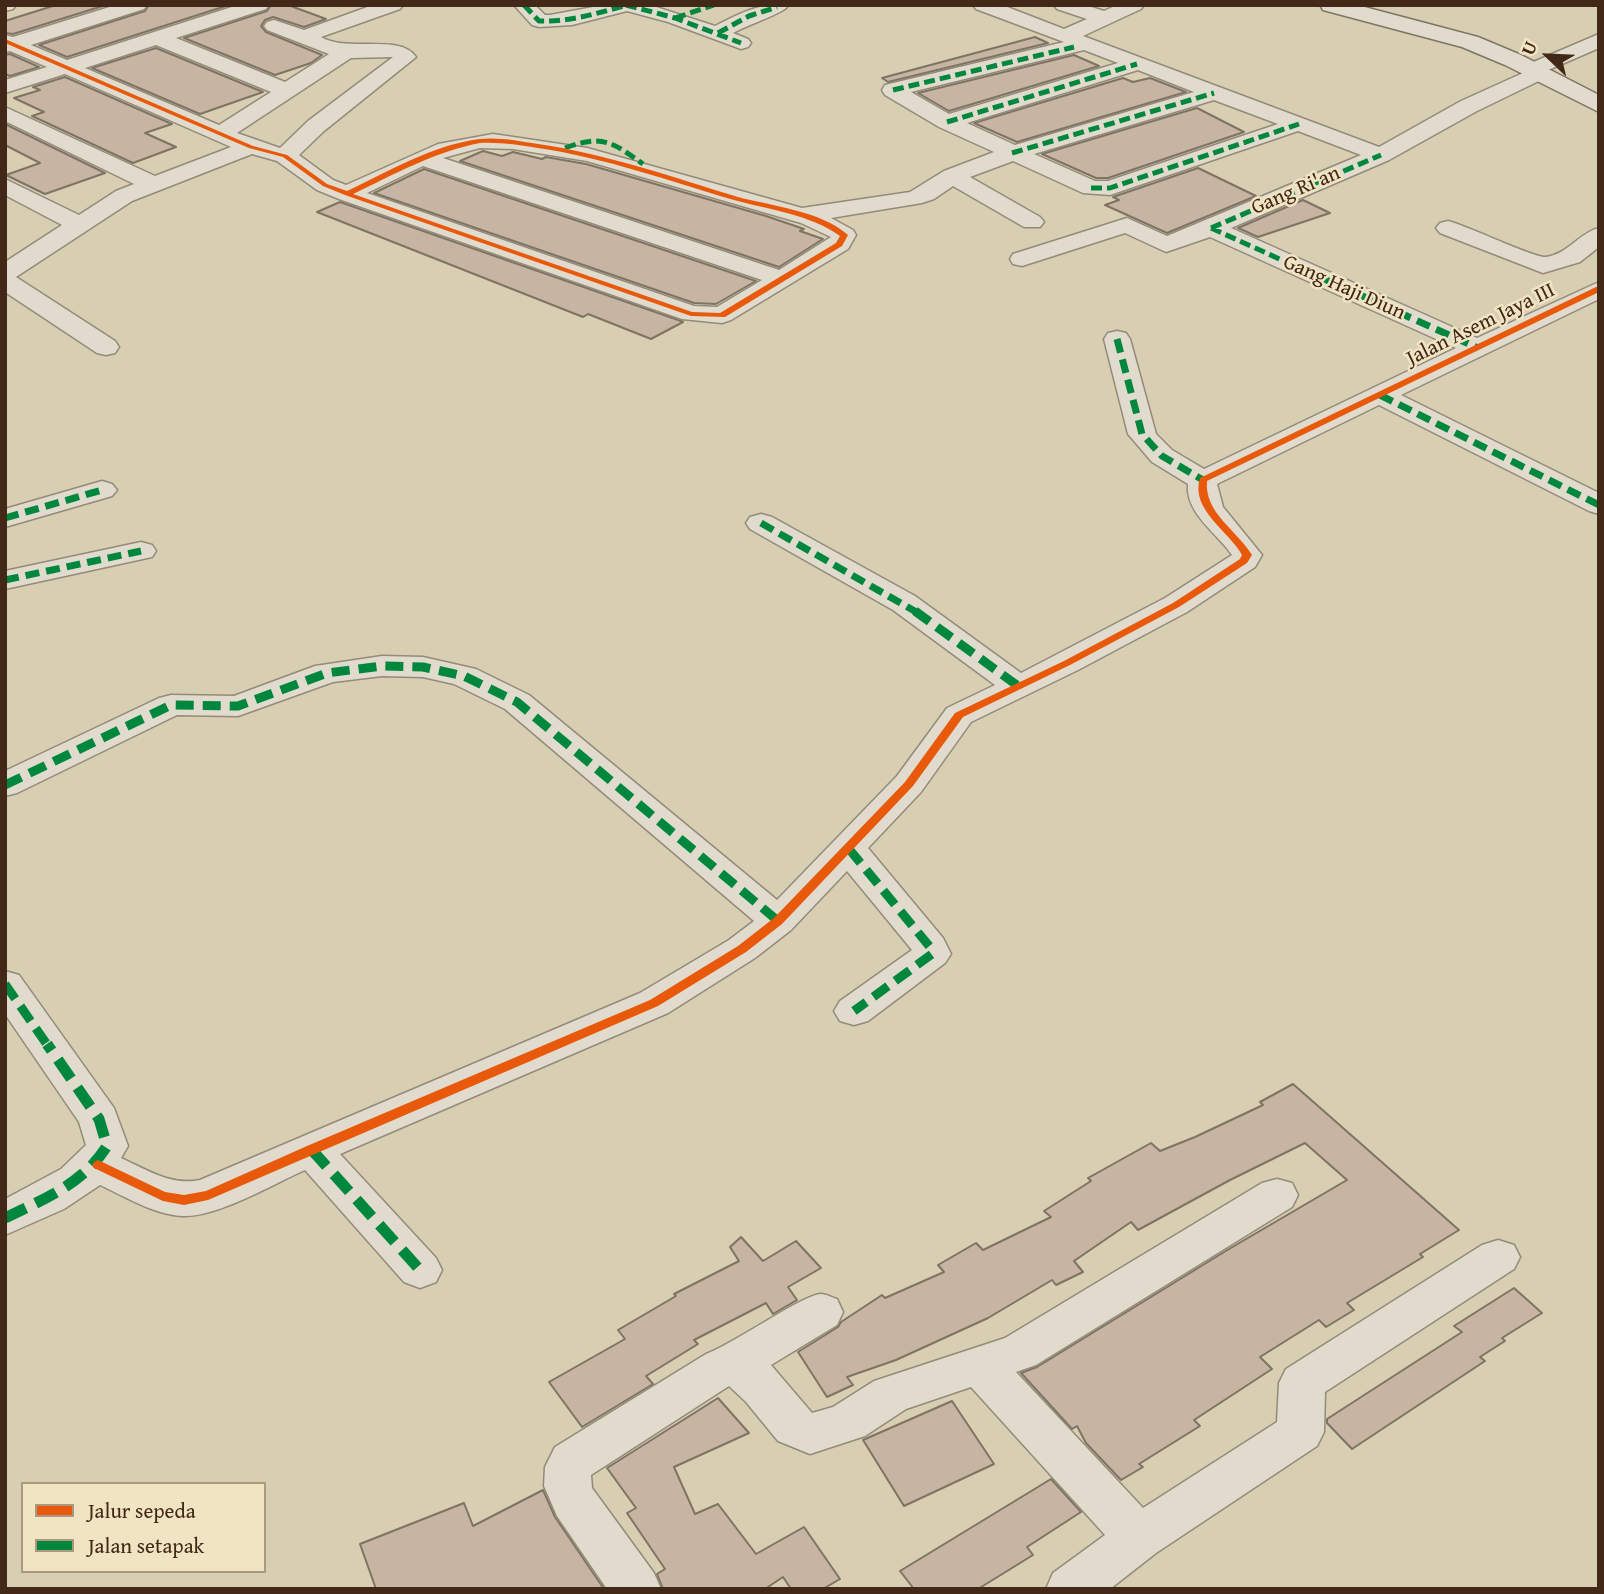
<!DOCTYPE html>
<style>
body{margin:0}
#map{position:relative;width:1604px;height:1594px;overflow:hidden;background:#d8ceb2;font-family:"Gentium Book Plus",serif}
canvas{display:block}
.frame{position:absolute;inset:0;border:7px solid #422817;pointer-events:none}
.legend{position:absolute;left:21px;top:1482px;width:245px;height:91px;box-sizing:border-box;background:#f0e4c3;border:2px solid #aa997e;margin:0;padding:9px 12px;list-style:none;font-size:21px;color:#422817}
.legend li{display:flex;align-items:center;gap:14px;height:35px}
.legend b{width:35px;border:2px solid #aa997e}
.north{position:absolute;left:1513px;top:21px;width:70px;height:70px;-webkit-text-stroke:5px #f0e4c3;paint-order:stroke;rotate:293deg;font-size:19px;font-weight:700;line-height:28px;text-align:center;color:#422817}
.north::after{content:'';display:block;margin:auto;width:24px;height:32px;background:#422817;clip-path:polygon(50% 0,100% 100%,50% 72%,0 100%)}
</style>
<div id="map">
<canvas width="1604" height="1594"></canvas>
<div class="frame"></div>
<ul class="legend">
<li><b style="height:9px;background:#e8590c"></b>Jalur sepeda</li>
<li><b style="height:9px;background:#00873e"></b>Jalan setapak</li>
</ul>
<div class="north">U</div>
</div>
<script>
const g = document.querySelector('canvas').getContext('2d');
g.lineJoin = 'round';
function fill(path, color) { g.fillStyle = color; g.fill(path, 'evenodd'); }
function strokePath(path, color, width, dash) { g.strokeStyle = color; g.lineWidth = width; g.lineCap = dash ? 'butt' : 'round'; g.setLineDash(dash || []); g.stroke(path); }
function drawText(font, color, halo, rows, align = 'center') {
  g.font = font + ' "Gentium Book Plus",serif'; g.lineWidth = 5; g.setLineDash([]); g.textBaseline = 'middle'; g.strokeStyle = halo; g.fillStyle = color; for (const [text, x, y, turn = 0] of rows) {
    g.save(); g.translate(x, y); g.rotate((+turn || 0) * Math.PI / 180); g.textAlign = isNaN(turn) ? turn : align; if (halo) g.strokeText(text, 0, 0); g.fillText(text, 0, 0); g.restore();
  }
}
const building = new Path2D(`
 M 56,5 L 106,5 L 13,34 L 5,33 L 5,21 Z
 M 149,5 L 229,5 L 67,57 L 39,45 L 145,11 Z
 M 271,5 L 288,5 L 326,19 L 304,27 L 273,17 L 265,20 L 261,26 L 266,32 L 322,55 L 311,63 L 275,75 L 184,38 L 267,11 Z
 M 1035,37 L 1048,43 L 888,82 L 882,78 Z
 M 156,48 L 263,92 L 200,114 L 92,68 Z
 M 10,54 L 39,67 L 10,76 L 5,74 L 5,55 Z
 M 1074,55 L 1099,66 L 949,111 L 918,93 Z
 M 65,77 L 172,124 L 145,133 L 176,147 L 133,163 L 32,116 L 44,112 L 14,98 L 40,90 L 33,87 Z
 M 1123,78 L 1133,82 L 1150,78 L 1186,92 L 1017,142 L 974,123 Z
 M 1197,108 L 1244,132 L 1108,178 L 1096,178 L 1042,154 Z
 M 5,125 L 7,125 L 105,173 L 45,194 L 6,175 L 40,163 L 5,145 Z
 M 483,151 L 502,156 L 513,152 L 542,159 L 546,157 L 586,164 L 766,216 L 804,229 L 800,231 L 823,239 L 779,267 L 460,161 Z
 M 1198,168 L 1256,196 L 1167,233 L 1105,205 L 1119,200 L 1113,197 Z
 M 424,169 L 756,281 L 716,304 L 694,303 L 374,193 Z
 M 1303,200 L 1330,213 L 1258,237 L 1238,228 Z
 M 340,202 L 681,321 L 683,322 L 651,339 L 588,314 L 583,317 L 317,212 Z
 M 1293,1084 L 1459,1230 L 1420,1254 L 1423,1257 L 1347,1303 L 1354,1310 L 1326,1327 L 1319,1320 L 1260,1357 L 1272,1369 L 1194,1420 L 1200,1426 L 1139,1464 L 1143,1467 L 1121,1480 L 1086,1443 L 1077,1426 L 1072,1429 L 1021,1373 L 1037,1367 L 1229,1249 L 1347,1180 L 1305,1143 L 1230,1180 L 1138,1230 L 1131,1222 L 1074,1261 L 1083,1272 L 1056,1285 L 1052,1280 L 988,1318 L 896,1360 L 847,1377 L 853,1385 L 827,1397 L 798,1352 L 838,1327 L 841,1322 L 882,1295 L 885,1298 L 944,1272 L 938,1265 L 976,1243 L 983,1250 L 1051,1217 L 1044,1211 L 1091,1181 L 1088,1178 L 1151,1143 L 1160,1151 L 1195,1137 L 1263,1105 L 1260,1102 Z
 M 741,1237 L 763,1261 L 796,1241 L 821,1268 L 788,1287 L 797,1300 L 773,1314 L 766,1303 L 694,1340 L 698,1344 L 646,1376 L 653,1384 L 582,1427 L 549,1382 L 625,1339 L 618,1330 L 676,1296 L 674,1294 L 739,1261 L 730,1247 Z
 M 1514,1288 L 1542,1313 L 1502,1338 L 1505,1341 L 1480,1357 L 1485,1361 L 1352,1449 L 1327,1423 L 1327,1419 L 1462,1332 L 1454,1326 Z
 M 718,1398 L 749,1433 L 674,1467 L 695,1514 L 718,1504 L 756,1554 L 804,1527 L 840,1579 L 823,1589 L 791,1589 L 783,1577 L 765,1589 L 663,1589 L 657,1574 L 665,1569 L 627,1513 L 636,1508 L 607,1468 Z
 M 952,1401 L 994,1464 L 904,1506 L 863,1440 Z
 M 1051,1479 L 1081,1512 L 1027,1547 L 1033,1555 L 978,1589 L 914,1589 L 900,1571 Z
 M 543,1490 L 555,1517 L 604,1589 L 376,1589 L 360,1544 L 464,1503 L 473,1526 Z`);
const minor = new Path2D(`
 M 5,5 L 16,5 L 13,9 L 5,11 Z
 M 116,5 L 147,5 L 144,9 L 31,45 L 67,60 L 238,5 L 269,5 L 266,9 L 176,38 L 285,82 L 329,54 L 267,30 L 264,26 L 267,22 L 274,20 L 304,30 L 373,5 L 403,5 L 400,9 L 321,37 C 348,53 400,33 416,57 L 324,131 L 299,155 L 333,180 L 346,185 L 438,144 L 493,134 L 587,148 L 802,208 L 910,192 L 944,171 L 994,152 L 939,127 L 885,95 L 882,90 L 885,85 L 1064,42 L 976,9 L 973,5 L 1002,5 L 1064,29 L 1087,19 L 1057,9 L 1054,5 L 1085,5 L 1104,11 L 1117,5 L 1144,5 L 1141,9 L 1083,36 L 1379,147 L 1461,101 L 1523,73 L 1521,70 L 1524,66 L 1599,34 L 1599,48 L 1546,71 L 1549,74 L 1545,78 L 1477,111 L 1389,160 L 1231,228 L 1477,338 L 1599,282 L 1599,299 L 1401,395 L 1599,493 L 1599,514 L 1589,511 L 1379,405 L 1217,484 L 1223,507 L 1262,555 L 1255,567 L 1187,612 L 1078,670 L 971,722 L 921,792 L 868,848 L 943,938 L 951,954 L 945,963 L 868,1021 L 854,1025 L 840,1021 L 834,1011 L 840,1001 L 912,950 L 847,871 L 791,930 L 755,958 L 668,1013 L 340,1154 L 436,1258 L 442,1270 L 436,1282 L 420,1288 L 404,1282 L 305,1170 C 273,1184 216,1218 182,1216 C 153,1214 126,1197 100,1185 L 64,1209 L 5,1235 L 5,1199 L 61,1169 L 86,1145 L 79,1122 L 5,1014 L 5,971 L 19,975 L 114,1108 L 128,1146 L 121,1158 C 148,1170 170,1186 200,1180 L 640,993 L 729,940 L 754,921 L 505,709 L 454,684 L 423,677 L 382,676 L 333,682 L 238,716 L 177,715 L 17,793 L 5,796 L 5,771 L 159,698 L 171,695 L 234,696 L 315,666 L 382,656 L 423,657 L 476,669 L 529,695 L 777,900 L 897,776 L 947,708 L 995,685 L 893,610 L 750,529 L 746,523 L 750,517 L 761,514 L 772,517 L 915,596 L 1021,673 L 1165,598 L 1232,555 C 1217,533 1185,513 1188,484 L 1152,462 L 1128,434 L 1104,339 L 1108,333 L 1117,331 L 1126,333 L 1130,339 L 1156,434 L 1172,450 L 1204,469 L 1456,348 L 1210,237 L 1166,252 L 1125,233 L 1022,266 L 1013,264 L 1010,259 L 1013,254 L 1127,218 L 1167,236 L 1361,155 L 1298,131 L 1110,195 L 1083,193 L 1013,161 L 970,177 L 1040,217 L 1044,222 L 1040,227 L 1024,227 L 953,186 L 934,199 L 922,203 L 831,218 L 853,230 L 856,235 L 848,249 L 731,320 L 722,323 L 682,319 L 339,199 L 317,190 L 277,161 L 252,154 L 132,201 L 16,277 L 115,341 L 119,347 L 115,353 L 106,355 L 97,353 L 5,292 L 5,262 L 62,225 L 5,195 L 5,179 L 79,215 L 116,191 L 134,184 L 5,121 L 5,107 L 155,176 L 231,147 L 65,74 L 5,93 L 5,80 L 47,67 L 10,51 L 5,52 L 5,35 L 13,37 ZM 156,45 L 271,92 L 219,125 L 85,68 ZM 1084,50 L 1118,63 L 949,114 L 911,92 ZM 393,57 L 308,121 L 280,148 L 237,133 L 351,58 ZM 1138,70 L 1194,92 L 1015,145 L 967,123 ZM 1214,100 L 1278,124 L 1108,181 L 1095,181 L 1034,154 ZM 480,148 L 513,149 L 587,161 L 801,223 L 831,237 L 779,270 L 443,158 ZM 423,166 L 762,280 L 717,307 L 694,306 L 367,193 Z
 M 514,5 L 535,5 L 545,15 L 550,15 L 604,5 L 650,5 L 715,26 C 737,15 763,0 787,7 C 781,14 745,26 733,33 L 748,39 L 751,43 L 748,47 L 741,49 L 668,22 L 627,11 L 572,25 L 539,27 L 532,25 Z
 M 1448,221 C 1468,226 1534,258 1546,257 C 1568,254 1579,233 1599,228 L 1599,247 L 1580,262 L 1543,273 L 1440,233 L 1436,228 L 1440,223 Z
 M 102,481 L 112,484 L 117,490 L 112,496 L 5,527 L 5,509 Z
 M 141,542 L 152,545 L 156,551 L 152,557 L 5,589 L 5,571 Z
 M 1277,1179 L 1292,1183 L 1298,1195 L 1292,1207 L 1036,1365 L 1016,1372 L 1143,1508 L 1277,1422 L 1279,1383 L 1286,1369 L 1482,1245 L 1498,1240 L 1514,1245 L 1520,1257 L 1514,1269 L 1325,1392 L 1324,1432 L 1317,1446 L 1156,1553 L 1110,1589 L 1046,1589 L 1053,1573 L 1105,1535 L 971,1387 L 906,1409 L 865,1436 L 810,1454 L 778,1441 L 746,1402 L 729,1386 L 591,1475 L 592,1488 L 654,1573 L 661,1589 L 607,1589 L 557,1516 L 544,1486 L 545,1467 L 555,1447 L 706,1354 C 732,1345 804,1294 821,1294 C 826,1294 833,1298 837,1299 L 843,1312 L 837,1325 L 771,1365 L 812,1413 L 833,1407 L 874,1381 L 1005,1338 L 1262,1183 Z`);
const secondary = new Path2D(`
 M 1320,5 L 1357,5 L 1478,37 L 1521,55 L 1599,95 L 1599,112 L 1505,65 L 1462,47 L 1323,10 Z`);
const quietFar3 = new Path2D(`
 M 524,5 L 539,21 C 570,22 598,13 627,5
 M 626,5 L 675,18 L 741,43
 M 675,18 L 714,5
 M 718,33 L 749,16 L 777,7
 M 893,90 L 1074,47
 M 947,122 L 1137,64
 M 565,148 C 603,134 612,142 643,164
 M 1012,153 L 1214,93
 M 1091,188 L 1110,188 L 1299,124
 M 1211,228 L 1306,271
 M 1211,228 L 1381,155`);
const quietFar2 = new Path2D(`
 M 1302,269 L 1478,348
 M 1117,339 L 1142,434 L 1162,456 L 1203,480
 M 1380,395 L 1599,505
 M 5,518 L 102,490
 M 761,523 L 918,613
 M 5,580 L 141,551`);
const quietFar1 = new Path2D(`
 M 915,611 L 1018,686
 M 5,785 L 171,705 L 238,706 L 327,673 L 382,666 L 423,667 L 464,676 L 517,702 L 778,921
 M 849,849 L 930,947 L 932,954 L 854,1011
 M 5,984 L 48,1046`);
const quiet = new Path2D(`
 M 311,1149 L 420,1270
 M 5,1218 C 44,1199 83,1184 107,1146 L 99,1119 L 47,1044`);
const cycleway = new Path2D(`
 M 5,39 L 253,146 L 287,155 L 327,184 L 347,191 C 390,171 432,145 480,139 C 499,137 519,141 538,144 C 607,154 672,177 738,197 C 772,206 821,211 848,235 L 842,246 L 725,317 L 691,316 L 345,195 L 323,186 L 283,157 L 249,148 L 5,43 ZM 480,143 C 500,142 519,145 538,148 C 606,158 669,181 734,200 C 770,210 809,214 840,236 L 836,243 L 720,313 L 692,312 L 353,194 C 395,174 434,152 480,143 Z
 M 1596,287 L 1599,287 L 1599,292 L 1207,481 C 1204,513 1237,530 1252,555 L 1247,563 L 1179,607 L 1070,665 L 963,717 L 913,786 L 782,924 L 746,952 L 658,1006 L 208,1200 L 184,1205 L 163,1201 L 94,1168 L 92,1165 L 94,1162 L 98,1160 L 165,1192 L 184,1195 L 206,1191 L 307,1146 L 650,1000 L 738,946 L 774,918 L 905,782 L 955,713 L 1064,661 L 1173,603 L 1240,559 L 1242,555 C 1229,531 1190,510 1200,478 Z`);
const farStreetnames = [
 ["Gang Ri'an",1296,191,-23],
 ["Gang Haji Diun",1344,288,24],
 ["Jalan Asem Jaya III",1481,325,-26]
];
fill(building, '#c7b4a3');
strokePath(building, '#7e7464', 2);
strokePath(minor, '#948a79', 3);
strokePath(secondary, '#7e7464', 3);
fill(minor, '#e0dbcd');
fill(secondary, '#e0dbcd');
strokePath(quietFar3, '#00873e', 5, [11, 5]);
strokePath(quietFar2, '#00873e', 7, [14, 7]);
strokePath(quietFar1, '#00873e', 9, [18, 9]);
strokePath(quiet, '#00873e', 11, [23, 11]);
fill(cycleway, '#e8590c');
drawText('21px', '#422817', '#f0e4c3', farStreetnames);
</script>
